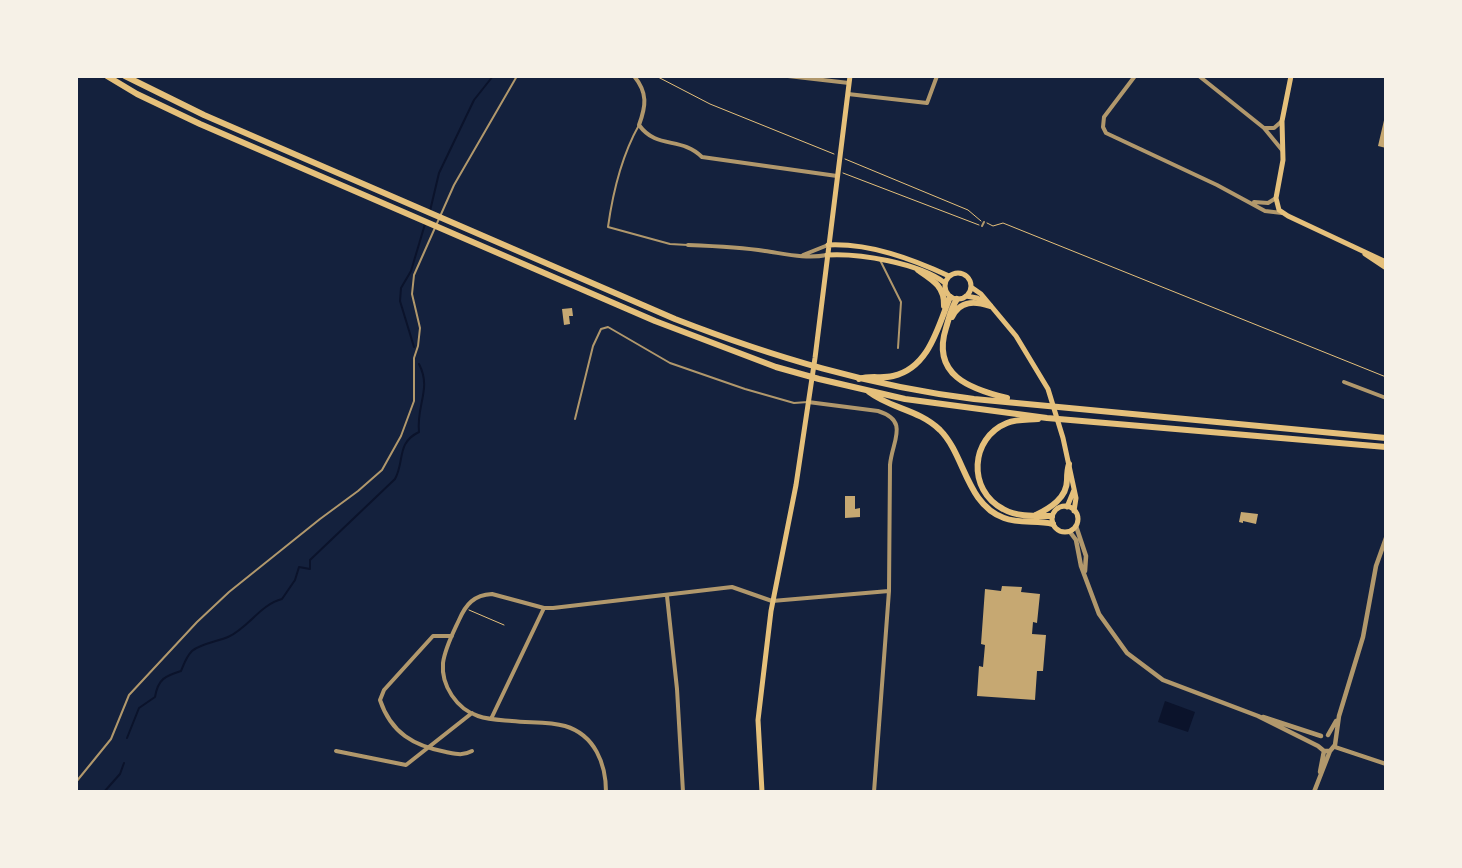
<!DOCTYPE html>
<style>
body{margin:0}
#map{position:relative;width:1462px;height:868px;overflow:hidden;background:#14213d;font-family:"Alegreya Sans",sans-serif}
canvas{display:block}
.frame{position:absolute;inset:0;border:78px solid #f6f1e7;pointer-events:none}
</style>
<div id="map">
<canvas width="1462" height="868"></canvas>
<div class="frame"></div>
</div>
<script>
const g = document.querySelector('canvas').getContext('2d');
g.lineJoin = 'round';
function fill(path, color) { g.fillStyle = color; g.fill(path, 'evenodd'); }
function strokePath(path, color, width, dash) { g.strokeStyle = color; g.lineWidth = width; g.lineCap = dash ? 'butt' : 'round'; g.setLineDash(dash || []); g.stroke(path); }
const water = new Path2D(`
 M 1165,701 L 1195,712 L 1188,732 L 1158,722 Z`);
const stream = new Path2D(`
 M 430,211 L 439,173 L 474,100 L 493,76
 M 414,347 L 400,301 L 401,288 L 411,271 L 425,224
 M 127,738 L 139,708 L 155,697 C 158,679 165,676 181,671 C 184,664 186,657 192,651 C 200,644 219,641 228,637 C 248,628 261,604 282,599 L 295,580 L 299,567 L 310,569 L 310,560 L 395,479 C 405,461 396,443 419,432 C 416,405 432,389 419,364
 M 104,792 L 120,774 L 124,763`);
const building = new Path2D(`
 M 1385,116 L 1386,116 L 1386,148 L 1378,146 Z
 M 572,308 L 573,316 L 569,316 L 570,324 L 564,325 L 562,309 Z
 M 845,496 L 855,496 L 855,509 L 860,508 L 860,517 L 845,518 Z
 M 1241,512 L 1258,514 L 1256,524 L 1243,521 L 1243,523 L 1239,522 Z
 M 1002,586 L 1022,587 L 1021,592 L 1040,594 L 1037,623 L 1033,622 L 1032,634 L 1046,635 L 1043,671 L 1037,671 L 1035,700 L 977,696 L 979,666 L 983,667 L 985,645 L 981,644 L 985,589 L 1001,591 Z`);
const path = new Path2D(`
 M 656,76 L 710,104 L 834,154
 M 845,159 L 968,210 L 981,221
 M 843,173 L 979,225
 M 987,223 L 993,226 L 1003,223 L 1386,377
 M 469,610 L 504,625`);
const service = new Path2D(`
 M 639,125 C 621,157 613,191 608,227 L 670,244 L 688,245
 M 982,226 L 984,222
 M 880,260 L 901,302 L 898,348
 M 575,419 L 593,346 L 601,329 L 608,327 L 670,363 L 745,389 L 794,403 L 808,402
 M 76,782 L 111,739 L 129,695 L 197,622 L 229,592 L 320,519 L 358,491 L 382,470 L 401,436 L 414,401 L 414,358 L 418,346 L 420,328 L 412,294 L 414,275 L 454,185 L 517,76`);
const minor = new Path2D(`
 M 634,76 C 648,93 646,106 639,125 C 657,150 681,136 702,157 L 837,176
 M 788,76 L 849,83
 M 1135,76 L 1104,117 L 1103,127 L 1106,133 L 1217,185 L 1265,211 L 1282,213
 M 1199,76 L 1264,128 L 1282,150
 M 848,94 L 927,103 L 937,76
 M 1264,128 L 1274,128 L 1282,121
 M 1254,202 L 1268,203 L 1276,198
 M 688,245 C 714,246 740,247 765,251 C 786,254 806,259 827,255
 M 803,255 L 828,245
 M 1344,382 L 1386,398
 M 808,402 L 878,411 C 910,421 892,441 890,465 L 889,591 L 874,792
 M 667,596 L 677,689 L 683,792
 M 452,636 L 433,636 L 384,690 L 380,700 C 391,733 414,746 446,752 C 456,754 463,756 472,751
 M 491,719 L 544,608
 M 1335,747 L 1386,764
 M 336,751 L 406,765 L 472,713
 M 606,792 C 606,764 595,735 565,726 C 549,721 529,723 512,721 C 501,720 489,720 478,716 C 457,709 441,686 443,663 C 445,648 453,633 459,620 C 466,604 474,595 492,594 L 544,608 L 553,608 L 732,587 L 772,601 L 889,591`);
const tertiary = new Path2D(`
 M 1076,526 L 1086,556 L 1085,571
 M 1070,532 L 1076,540 L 1081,566 L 1099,614 L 1127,653 L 1163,680 L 1258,716 L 1318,746 L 1324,751 L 1330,751
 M 1263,717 L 1321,736
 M 1328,735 L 1336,721
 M 1320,772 L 1324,751
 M 1314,792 L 1330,751 L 1335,745 L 1339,716 L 1363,637 L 1376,566 L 1386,538`);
const secondary = new Path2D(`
 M 1291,76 L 1282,121 L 1283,160 L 1276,198 L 1279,210 L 1288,216 L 1386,262
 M 828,245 C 870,243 912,259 949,276
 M 1365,254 L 1386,268
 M 827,255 C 859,253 919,263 945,283
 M945 286a13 13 0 1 1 26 0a13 13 0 1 1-26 0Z
 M 971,287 L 981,294 L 1016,336 L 1048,389 L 1063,438 L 1076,498 L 1074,511
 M 966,296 L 977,298 L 987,304
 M1052 519a13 13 0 1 1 26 0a13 13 0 1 1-26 0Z
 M 1067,507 L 1074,490
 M 762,792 L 758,720 L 771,611 L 796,485 L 815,358 L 850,76`);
const motorway = new Path2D(`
 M 107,76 L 137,94 L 200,124 L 655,321 L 776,367 L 819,379 L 905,399 L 1047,418 L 1386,447
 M 125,76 L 204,115 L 675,319 C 773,357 870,386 974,399 L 1386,438
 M 918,270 C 933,280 945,287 944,306
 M 957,299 C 951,308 949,318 946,328 C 931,375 970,389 1007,398
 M 952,317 C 960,300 975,301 990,306
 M 859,379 C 871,375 881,379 893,376 C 929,368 938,327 950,297
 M 869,392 C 891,409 918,409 940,430 C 965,455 966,504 1004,518 C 1019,524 1037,520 1053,524
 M 1038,419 C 1028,420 1017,419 1007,423 C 970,438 967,490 1003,509 C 1017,517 1036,516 1052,516
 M 1036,515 C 1050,508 1067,498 1067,480 C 1067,474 1067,470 1069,464`);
fill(water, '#0b132b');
strokePath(stream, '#0b132b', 2);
fill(building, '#c6a872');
strokePath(path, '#e5c07b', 1);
strokePath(service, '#b1986c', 2);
strokePath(minor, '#b1986c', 4);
strokePath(tertiary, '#b1986c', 4.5);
strokePath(secondary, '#e5c07b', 5);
strokePath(motorway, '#e5c07b', 6);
</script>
